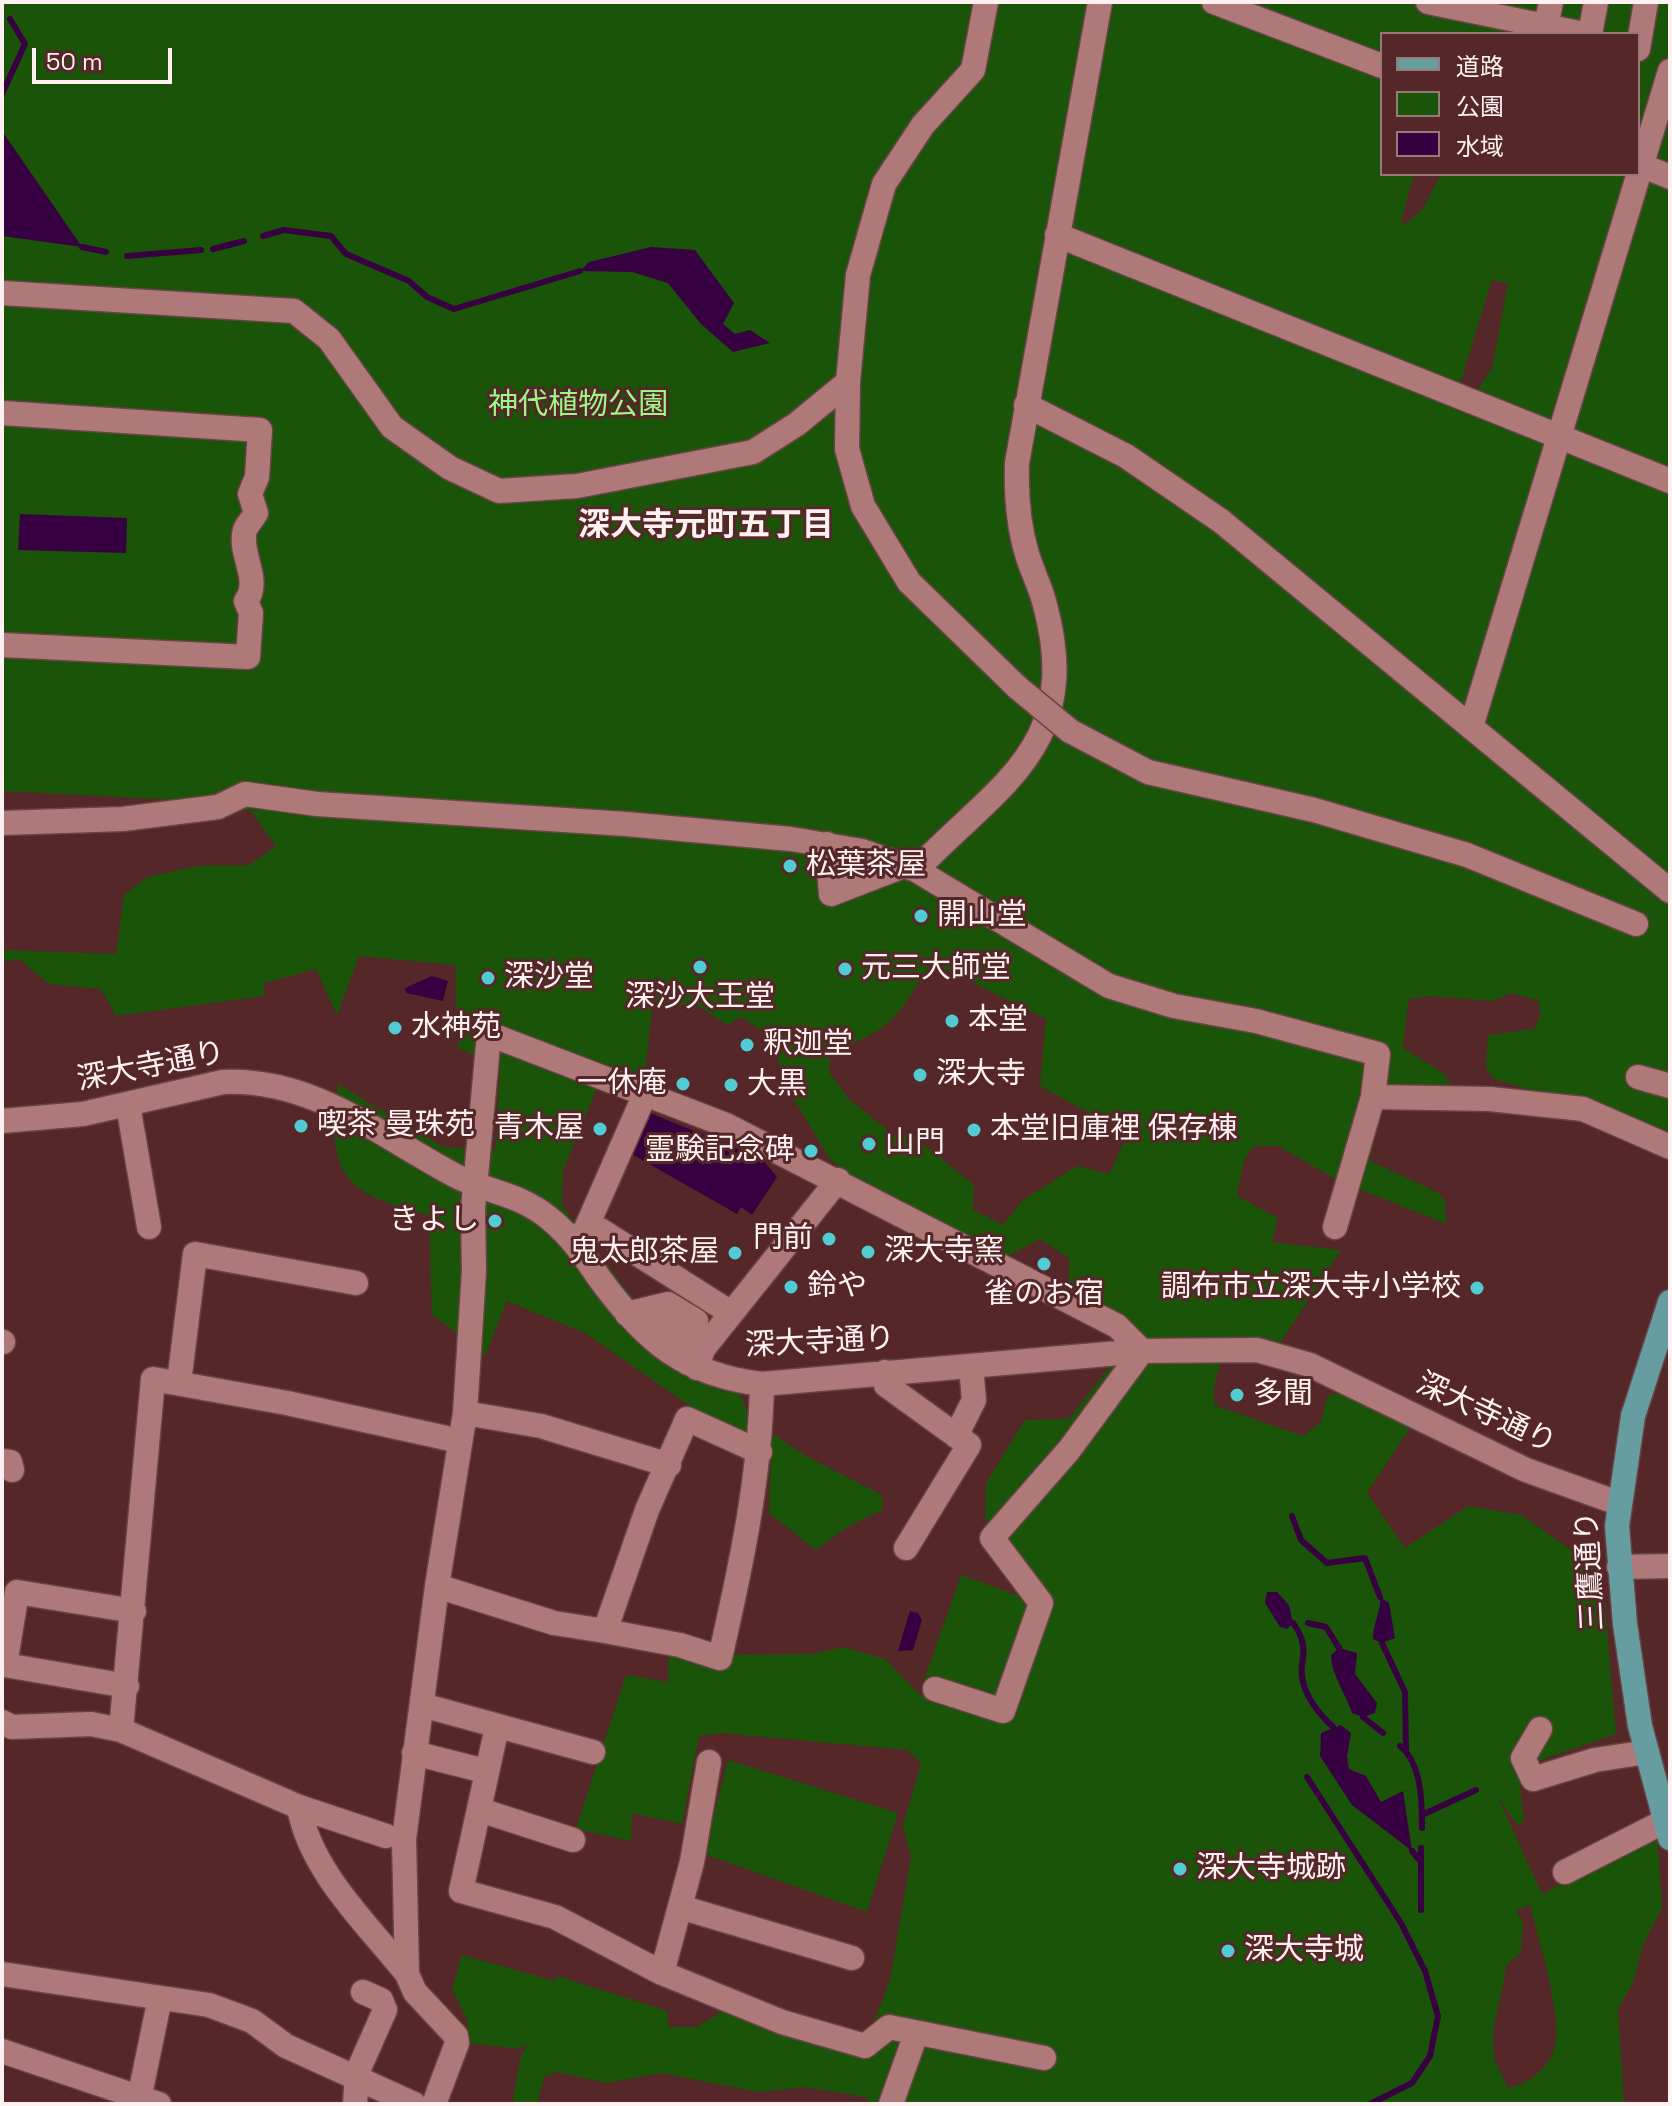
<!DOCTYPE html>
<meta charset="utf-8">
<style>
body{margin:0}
#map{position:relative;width:1672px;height:2106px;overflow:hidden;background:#552728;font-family:"Space Grotesk","Noto Sans JP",sans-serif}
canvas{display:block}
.frame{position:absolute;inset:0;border:4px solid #fef1f1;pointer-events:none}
.legend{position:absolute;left:1380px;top:32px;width:260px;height:144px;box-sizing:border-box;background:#552728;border:2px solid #997878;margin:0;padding:10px 14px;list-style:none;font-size:24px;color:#fef1f1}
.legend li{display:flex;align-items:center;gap:16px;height:40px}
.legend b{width:40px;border:2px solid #997878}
.scale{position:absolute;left:32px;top:48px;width:140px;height:36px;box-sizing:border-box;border:4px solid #fef1f1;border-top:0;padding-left:10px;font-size:24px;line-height:28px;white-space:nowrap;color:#fef1f1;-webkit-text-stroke:6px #552728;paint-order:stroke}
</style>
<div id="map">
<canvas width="1672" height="2106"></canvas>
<div class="frame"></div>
<ul class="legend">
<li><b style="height:10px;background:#669da1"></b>道路</li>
<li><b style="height:22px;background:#1a5408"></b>公園</li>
<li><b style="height:22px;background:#370141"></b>水域</li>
</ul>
<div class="scale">50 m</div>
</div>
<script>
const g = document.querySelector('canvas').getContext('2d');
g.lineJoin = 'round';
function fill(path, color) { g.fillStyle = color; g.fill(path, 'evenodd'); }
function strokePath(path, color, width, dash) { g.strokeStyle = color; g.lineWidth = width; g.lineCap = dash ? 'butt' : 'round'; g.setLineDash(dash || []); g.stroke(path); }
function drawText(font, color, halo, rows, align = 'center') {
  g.font = font + ' "Space Grotesk","Noto Sans JP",sans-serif'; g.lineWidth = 6; g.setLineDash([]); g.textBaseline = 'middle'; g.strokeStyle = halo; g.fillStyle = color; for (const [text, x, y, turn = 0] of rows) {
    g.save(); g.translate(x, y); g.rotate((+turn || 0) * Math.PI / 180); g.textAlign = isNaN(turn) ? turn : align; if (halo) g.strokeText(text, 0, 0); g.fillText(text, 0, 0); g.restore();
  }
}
const green = new Path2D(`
 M 2,2 L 1670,2 L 1670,1138 L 1614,1114 L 1494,1079 L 1486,1067 L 1488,1035 L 1534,1029 L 1540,1016 L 1539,1001 L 1511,993 L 1493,1001 L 1426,996 L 1408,1000 L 1403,1048 L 1443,1073 L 1449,1081 L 1442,1111 L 1380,1110 L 1370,1161 L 1439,1193 L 1445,1202 L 1446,1224 L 1339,1181 L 1278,1146 L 1254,1146 L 1244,1160 L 1237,1196 L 1278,1218 L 1272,1242 L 1341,1250 L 1279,1345 L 1196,1336 L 1205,1357 L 1222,1358 L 1214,1386 L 1214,1405 L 1303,1436 L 1321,1422 L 1328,1395 L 1353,1392 L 1414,1422 L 1367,1493 L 1405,1548 L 1468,1506 L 1521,1515 L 1602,1571 L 1616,1734 L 1518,1768 L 1524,1821 L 1517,1825 L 1498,1798 L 1542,1894 L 1657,1832 L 1662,1908 L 1643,1945 L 1633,1982 L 1618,2010 L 1624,2104 L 868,2104 L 866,2097 L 805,2087 L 758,2092 L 661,2073 L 606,2083 L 556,2072 L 544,2077 L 537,2104 L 512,2104 L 521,2056 L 528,2043 L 520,2049 L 466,2043 L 468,2022 L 452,1989 L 462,1955 L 555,1981 L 558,1976 L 667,2011 L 668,2027 L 697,2027 L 732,2005 L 865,2046 L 890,1980 L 911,1857 L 903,1825 L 921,1764 L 908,1750 L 721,1733 L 699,1736 L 682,1824 L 632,1813 L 631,1841 L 576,1829 L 626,1675 L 668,1682 L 669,1644 L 740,1655 L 812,1654 L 844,1647 L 885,1659 L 920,1695 L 1008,1719 L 1046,1596 L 985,1519 L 986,1483 L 1025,1420 L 1069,1419 L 1136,1333 L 1083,1297 L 1069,1282 L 1069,1258 L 1040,1239 L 1004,1258 L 857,1182 L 829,1158 L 784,1083 L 774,1038 L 741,1017 L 727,1025 L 695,1004 L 652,1009 L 645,1074 L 606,1066 L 563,1170 L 562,1205 L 664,1339 L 732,1371 L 749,1418 L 806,1456 L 882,1495 L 882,1510 L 846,1528 L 816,1550 L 769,1513 L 771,1462 L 585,1333 L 507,1301 L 485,1356 L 432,1314 L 429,1215 C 343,1194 326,1174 338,1084 L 443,1147 L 495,1150 L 500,1067 L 458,1048 L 455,965 L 359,956 L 337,1015 L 316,969 L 264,983 L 264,996 L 116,1016 L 101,989 L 49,984 L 20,960 L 2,961 L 2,950 L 116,954 L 124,895 L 147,877 L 198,866 L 249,865 L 276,846 L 251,811 L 199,801 L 2,791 ZM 1382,34 L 1638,34 L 1638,174 L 1441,174 L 1423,209 L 1405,224 L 1401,222 L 1414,174 L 1382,174 ZM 1492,280 L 1508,283 L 1492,368 L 1475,393 L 1459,387 ZM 927,969 L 945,969 L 1046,1019 L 1040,1086 L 1128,1134 L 1109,1174 L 1077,1166 L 1023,1200 L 1003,1225 L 973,1210 L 974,1185 L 912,1135 L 895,1136 L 849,1099 L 829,1072 L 830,1052 C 891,1029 893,1024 927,969 ZM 1530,1905 C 1539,1942 1559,2003 1556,2039 C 1554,2066 1531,2083 1508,2088 L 1494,2059 L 1493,2031 L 1507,1964 L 1521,1953 L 1523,1922 L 1516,1911 Z
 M 961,1575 L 1034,1601 L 1000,1702 L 924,1680 Z
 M 728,1760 L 898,1813 L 867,1912 L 704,1854 Z`);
const water = new Path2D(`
 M 2,131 L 82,247 L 2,236 Z
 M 651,247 L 695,250 L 734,303 L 723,324 L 735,334 L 750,330 L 770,343 L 733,352 L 701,324 L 668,283 L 632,272 L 580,271 L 589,262 Z
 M 20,514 L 127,518 L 126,553 L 18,550 Z
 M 432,976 L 448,981 L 443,1001 L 406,993 L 405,988 Z
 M 650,1113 L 762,1159 L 777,1177 L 752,1215 L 741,1207 L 737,1214 L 628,1152 Z
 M 1267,1592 L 1277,1592 L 1289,1605 L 1293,1623 L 1287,1629 L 1280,1627 L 1265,1603 Z
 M 1380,1597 L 1389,1603 L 1395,1638 L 1382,1643 L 1373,1639 C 1373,1623 1381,1612 1380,1597 Z
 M 910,1611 L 918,1613 L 922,1620 L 913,1650 L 898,1651 Z
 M 1339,1648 L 1357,1653 L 1355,1674 L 1377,1703 L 1375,1713 L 1363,1717 L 1352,1713 C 1346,1694 1331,1674 1331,1655 Z
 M 1341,1725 L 1351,1733 L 1347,1756 L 1349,1769 L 1366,1776 L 1381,1802 L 1403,1791 L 1412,1851 L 1352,1805 L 1320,1756 L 1321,1733 Z`);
const stream = new Path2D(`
 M 2,94 L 25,44 L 10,19
 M 263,236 L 284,230 L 331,236 L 346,254 L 409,281 L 427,297 L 454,309 L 580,271
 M 82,247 L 106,252
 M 213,249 L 244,241
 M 127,256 L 201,250
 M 1292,1516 L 1301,1540 L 1327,1563 L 1365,1558 L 1380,1597
 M 1293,1623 C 1304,1638 1305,1649 1302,1665 C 1299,1689 1317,1712 1333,1727
 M 1308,1623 L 1326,1627 L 1339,1648
 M 1382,1643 L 1405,1692 L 1406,1751
 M 1363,1717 L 1383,1733
 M 1400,1746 C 1422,1764 1422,1802 1422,1828
 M 1307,1777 L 1401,1923 L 1425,1971 L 1438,2016 L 1430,2056 L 1412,2083 L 1370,2104
 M 1422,1815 L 1476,1790
 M 1421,1848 L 1421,1910
 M 1412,1851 L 1421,1862`);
const minor = new Path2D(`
 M 986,2 L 973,70 L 923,125 L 884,184 L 858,275 L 848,382 L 847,449 L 863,506 L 909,582 L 1017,687
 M 1214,2 L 1382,66
 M 1428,2 L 1584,34
 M 1546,26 L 1551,2
 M 1590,34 L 1596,2
 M 1638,49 L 1646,2
 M 1638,164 L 1670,177
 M 1057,235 L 1670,481
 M 2,293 L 294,311 L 329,339 L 392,427 L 450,468 L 499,491 L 577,486 L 753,452 L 797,424 L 848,382
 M 1026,405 L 1126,456 L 1221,521 L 1670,891
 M 2,413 L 260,430 L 257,477 L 250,494 L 256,513 C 253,519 247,524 245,530 C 238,553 262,580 246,601 L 251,613 L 248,657 L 2,645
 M 1471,727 L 1670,71
 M 1070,731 L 1148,772 L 1314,810 L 1467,855 L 1636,924
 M 2,823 L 123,819 L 218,807 L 245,794 L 317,804 L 626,824 L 791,839 L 862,851 L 916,870 L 1109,986 L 1174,1006 L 1256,1021 L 1378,1054 L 1373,1097 L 1335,1227
 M 827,844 L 831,894 L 906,865
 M 916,870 C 1000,783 1083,746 1045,605 C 1041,588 1032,571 1027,554 C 1018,524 1016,494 1017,463 L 1100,2
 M 1638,1077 L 1670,1086
 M 1373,1097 L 1490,1099 L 1583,1109 L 1670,1147
 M 128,1105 L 149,1227
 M 2,1121 L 83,1114 L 223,1082 C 314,1078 380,1136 456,1176 C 489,1193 519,1193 550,1219 C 571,1236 585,1257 600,1279 C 645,1341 685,1375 762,1384 L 1142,1351 L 1257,1350 L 1310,1365 L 1526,1470 L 1618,1503
 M 584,1233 L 645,1094
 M 570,1237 L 600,1230 L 731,1313
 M 647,1309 L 692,1341
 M 627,1314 L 668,1304 L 696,1321 L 688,1363
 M 2,1342 L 3,1342
 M 697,1368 L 703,1349 L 838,1180
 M 885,1372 L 886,1385 L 969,1445 L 906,1548
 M 179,1382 L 195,1254 L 356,1283
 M 465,1413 L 541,1426 L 669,1465
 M 956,1436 L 974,1400 L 972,1378
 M 760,1452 L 687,1419 L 647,1510 L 605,1631 L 680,1645 L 720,1658 C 741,1566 760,1478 762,1384
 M 2,1461 L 10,1462 L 12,1470
 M 1619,1567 L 1670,1566
 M 437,1586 L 554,1623 L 605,1631
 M 127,1686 L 5,1665 L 17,1592 L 134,1611
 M 422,1705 L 593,1752
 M 2,1722 L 12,1727 L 91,1724 L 121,1730 L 299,1807 L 386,1836
 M 497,1727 L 461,1891 L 555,1917 L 662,1973 L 692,1862 L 709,1762
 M 1540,1729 L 1523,1758 L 1533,1779 L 1595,1760 L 1647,1752
 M 121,1730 L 153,1379 L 287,1403 L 460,1441
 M 414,1753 L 485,1771
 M 299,1807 C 310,1871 368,1925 407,1974
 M 480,1810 L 573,1840
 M 1565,1872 L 1667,1820
 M 680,1907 L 852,1958
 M 662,1973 L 782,2022 L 865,2046 L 889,2027 L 1044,2058
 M 2,1974 L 209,2005 L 252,2021 L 286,2046 L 414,2104
 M 2,2051 L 159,2104
 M 138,2104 L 160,1998
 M 355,2104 L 357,2073 L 385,2010 L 381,2000 L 363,1992
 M 434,2104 L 457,2043 L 456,2036 L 415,1992 L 407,1974 L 404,1839 L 437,1586 L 465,1413 L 474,1271 L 473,1209 L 489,1034 L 726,1125 L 1117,1326 L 1142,1351 L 1069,1450 L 992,1538 L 1041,1603 L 1003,1711 L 935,1689
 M 891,2104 L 916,2034`);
const major = new Path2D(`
 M 1670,1302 L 1633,1416 L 1617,1526 L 1625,1624 L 1640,1726 L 1670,1838`);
const minorBridge = new Path2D(`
 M 1017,687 L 1070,731`);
const markers = [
 [790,866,8,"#51ccd3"],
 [921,916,8,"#51ccd3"],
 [700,967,8,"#51ccd3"],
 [845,969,8,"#51ccd3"],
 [488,978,8,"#51ccd3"],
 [952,1021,8,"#51ccd3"],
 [395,1028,8,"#51ccd3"],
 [747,1045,8,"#51ccd3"],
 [920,1075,8,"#51ccd3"],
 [683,1084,8,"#51ccd3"],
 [731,1085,8,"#51ccd3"],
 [301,1126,8,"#51ccd3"],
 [600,1129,8,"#51ccd3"],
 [974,1130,8,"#51ccd3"],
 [869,1144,8,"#51ccd3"],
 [811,1151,8,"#51ccd3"],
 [495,1221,8,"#51ccd3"],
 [829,1239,8,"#51ccd3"],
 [868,1252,8,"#51ccd3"],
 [735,1253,8,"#51ccd3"],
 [1044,1264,8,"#51ccd3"],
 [791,1287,8,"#51ccd3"],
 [1477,1288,8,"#51ccd3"],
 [1237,1395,8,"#51ccd3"],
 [1180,1869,8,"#51ccd3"],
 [1228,1951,8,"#51ccd3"]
];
const parkNames = [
 ["神代植物公園",578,406]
];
const poiNames = [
 ["松葉茶屋",806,866],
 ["開山堂",937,916],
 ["元三大師堂",861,969],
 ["深沙堂",504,978],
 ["深沙大王堂",700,998,"center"],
 ["本堂",968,1021],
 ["水神苑",411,1028],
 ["釈迦堂",763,1045],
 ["深大寺",936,1075],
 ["一休庵",667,1084,"right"],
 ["大黒",747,1085],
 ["喫茶 曼珠苑",317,1126],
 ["青木屋",584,1129,"right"],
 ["本堂旧庫裡 保存棟",990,1130],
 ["山門",885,1144],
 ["霊験記念碑",795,1151,"right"],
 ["きよし",479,1221,"right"],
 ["門前",813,1239,"right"],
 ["深大寺窯",884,1252],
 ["鬼太郎茶屋",719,1253,"right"],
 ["鈴や",807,1287],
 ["調布市立深大寺小学校",1461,1288,"right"],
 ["雀のお宿",1044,1295,"center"],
 ["多聞",1253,1395],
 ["深大寺城跡",1196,1869],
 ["深大寺城",1244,1951]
];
const streetNames = [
 ["深大寺通り",151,1067,-11],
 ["深大寺通り",820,1343,-3],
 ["深大寺通り",1486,1414,25],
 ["三鷹通り",1591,1571,-93]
];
const neighbourhoodNames = [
 ["深大寺元町五丁目",706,526]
];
fill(green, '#1a5408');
fill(water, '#370141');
strokePath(stream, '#370141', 6);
strokePath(minor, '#684446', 27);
strokePath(major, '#684446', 27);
strokePath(minor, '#b07979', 24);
strokePath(major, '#669da1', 24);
strokePath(minorBridge, '#684446', 27, []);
strokePath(minorBridge, '#b07979', 24);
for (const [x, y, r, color] of markers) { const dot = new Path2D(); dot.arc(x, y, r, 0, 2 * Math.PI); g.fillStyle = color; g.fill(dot); strokePath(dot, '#552728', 3); }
drawText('30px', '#9bf886', '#552728', parkNames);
drawText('30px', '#fef1f1', '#552728', poiNames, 'left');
drawText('30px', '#fef1f1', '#552728', streetNames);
drawText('bold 32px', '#fef1f1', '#552728', neighbourhoodNames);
</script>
